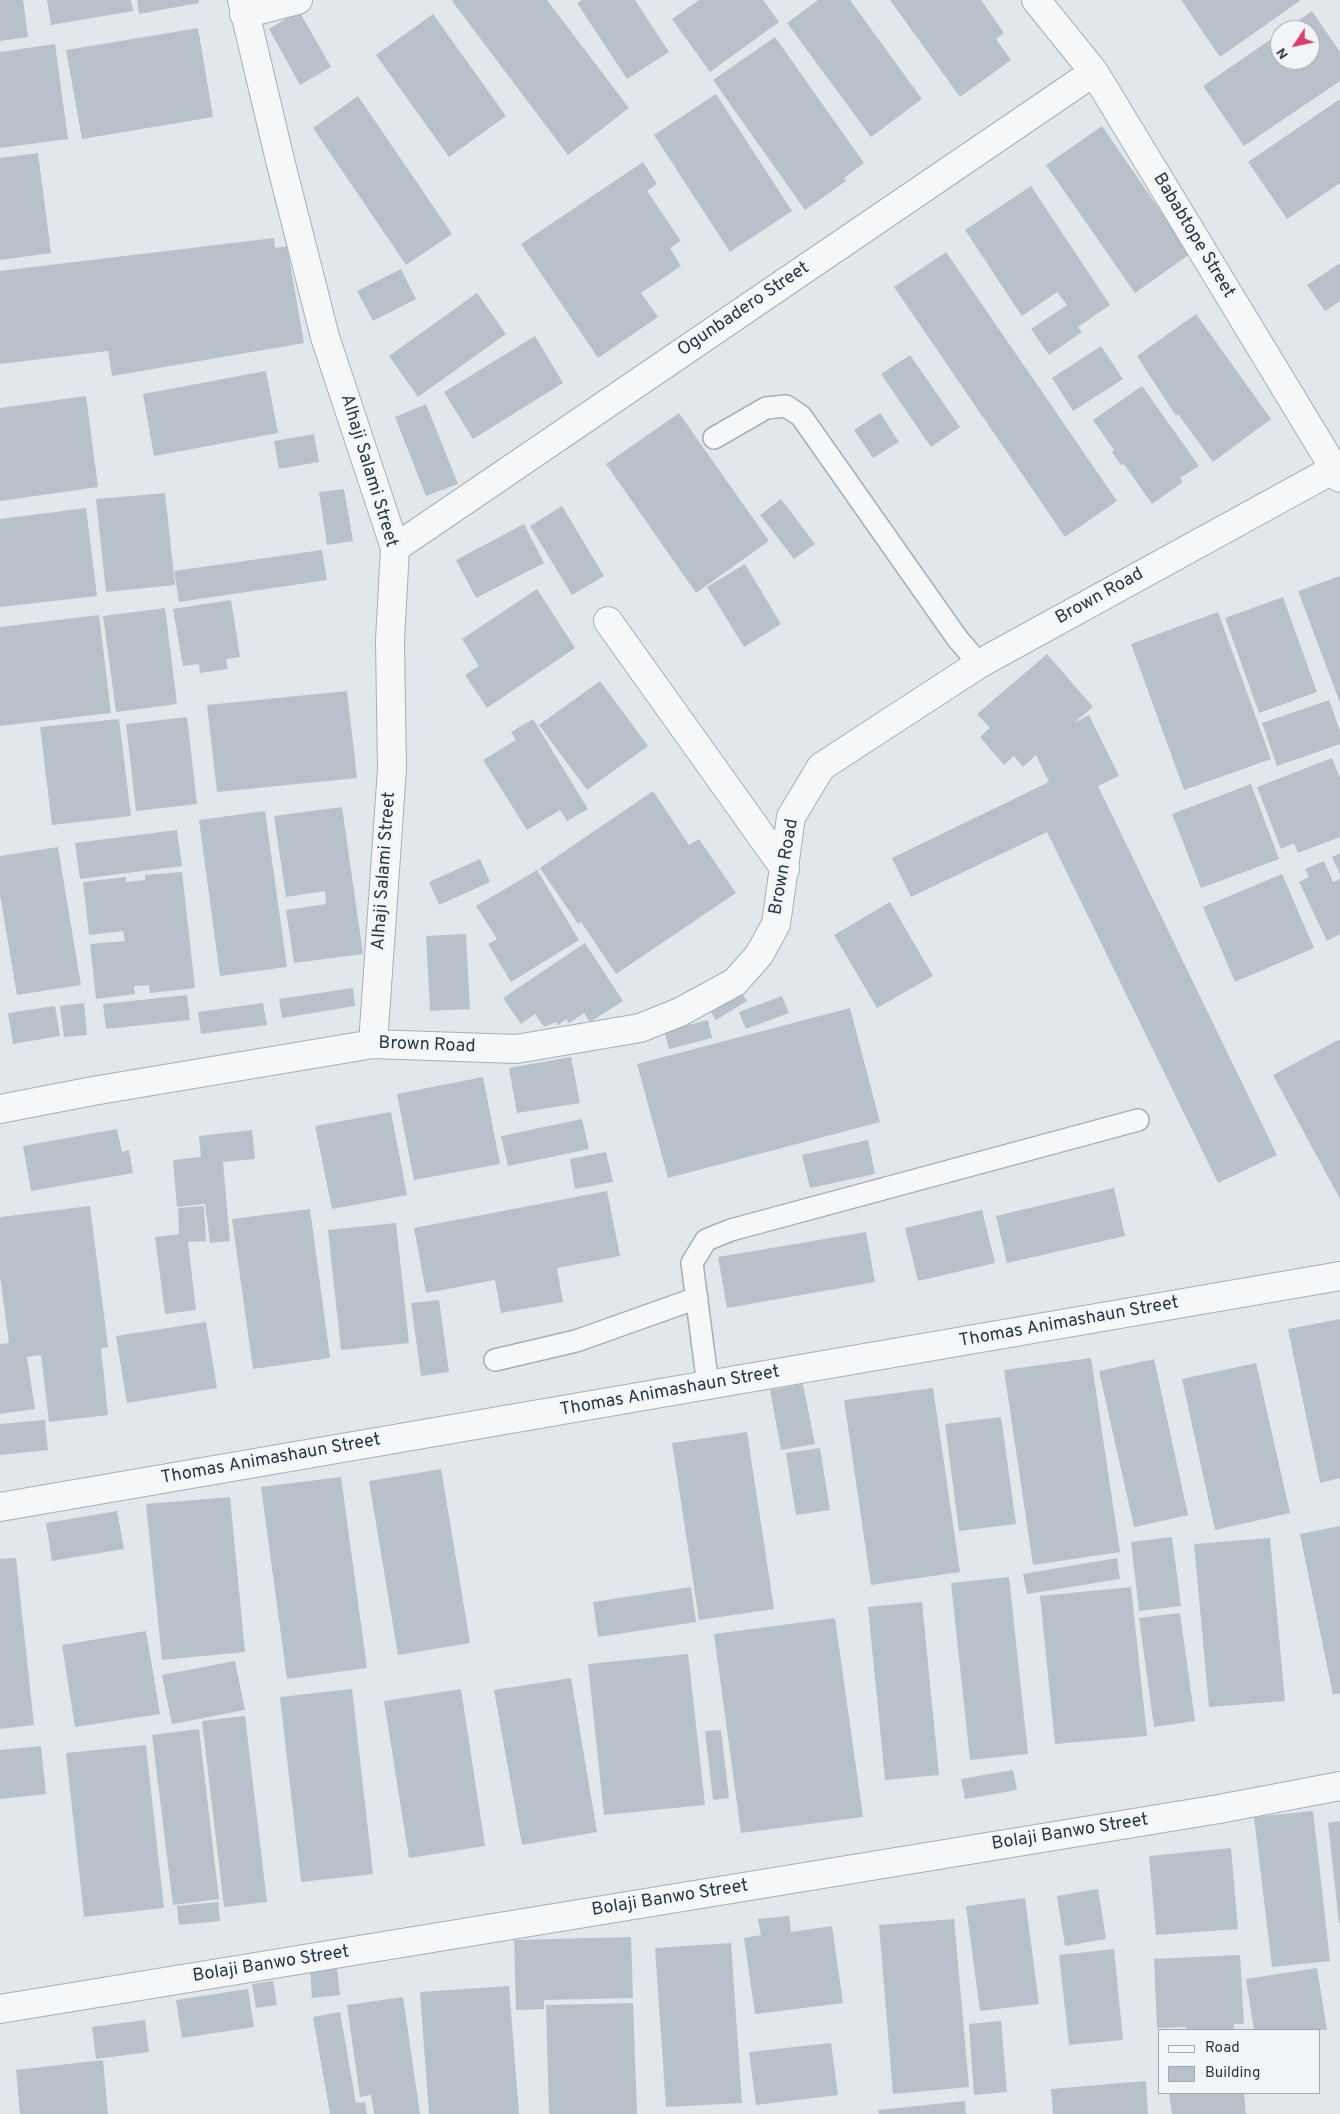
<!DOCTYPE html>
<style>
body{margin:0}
#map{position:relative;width:1340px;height:2114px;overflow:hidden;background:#e2e7eb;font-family:Overpass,sans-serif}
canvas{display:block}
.legend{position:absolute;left:1158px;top:2029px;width:162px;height:65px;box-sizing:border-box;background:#f2f5f8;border:1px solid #a2a9b0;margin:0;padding:6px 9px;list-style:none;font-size:15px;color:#293644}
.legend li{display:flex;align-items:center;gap:10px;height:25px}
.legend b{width:25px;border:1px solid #a2a9b0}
.north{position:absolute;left:1270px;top:20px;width:50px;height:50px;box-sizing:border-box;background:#f2f5f8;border:1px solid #a2a9b0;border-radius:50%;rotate:236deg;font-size:14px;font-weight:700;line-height:20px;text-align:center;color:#293644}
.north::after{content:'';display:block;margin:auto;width:18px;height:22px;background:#d6416c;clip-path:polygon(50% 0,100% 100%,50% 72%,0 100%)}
</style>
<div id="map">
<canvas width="1340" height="2114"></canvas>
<ul class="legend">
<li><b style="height:6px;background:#f5f7f9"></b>Road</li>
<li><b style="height:14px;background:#b8c1c9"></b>Building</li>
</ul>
<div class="north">N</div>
</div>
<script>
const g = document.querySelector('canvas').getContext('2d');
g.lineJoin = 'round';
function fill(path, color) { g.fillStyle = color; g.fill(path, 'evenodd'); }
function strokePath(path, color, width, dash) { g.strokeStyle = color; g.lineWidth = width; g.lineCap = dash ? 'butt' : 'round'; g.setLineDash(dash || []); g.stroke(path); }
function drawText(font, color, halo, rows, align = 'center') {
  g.font = font + ' Overpass,sans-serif'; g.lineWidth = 5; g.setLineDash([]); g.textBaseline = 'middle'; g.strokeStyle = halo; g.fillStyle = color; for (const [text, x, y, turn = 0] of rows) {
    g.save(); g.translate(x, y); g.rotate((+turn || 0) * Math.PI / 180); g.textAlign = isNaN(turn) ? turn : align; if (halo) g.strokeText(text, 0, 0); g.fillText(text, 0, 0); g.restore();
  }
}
const building = new Path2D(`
 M 0,0 L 23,0 L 28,37 L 0,41 Z
 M 47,0 L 131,0 L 133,11 L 51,25 Z
 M 137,0 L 199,0 L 199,3 L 139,14 Z
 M 454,0 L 547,0 L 629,108 L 568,155 L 452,1 Z
 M 582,0 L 635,0 L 669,52 L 627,79 L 577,3 Z
 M 699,0 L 763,0 L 779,22 L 710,72 L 672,19 Z
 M 818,0 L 850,0 L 922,99 L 871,137 L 787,23 Z
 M 890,0 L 981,0 L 1004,33 L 996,39 L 1011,60 L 960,97 Z
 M 1181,0 L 1301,0 L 1220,57 Z
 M 299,11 L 331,67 L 300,85 L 269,29 Z
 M 1312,11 L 1340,52 L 1340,81 L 1244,146 L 1203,86 L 1280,33 L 1280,60 L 1310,60 L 1310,30 L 1285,30 Z
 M 433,14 L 506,116 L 449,157 L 376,55 Z
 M 198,28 L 213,117 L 82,139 L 66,50 Z
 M 775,37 L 864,163 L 844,178 L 846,181 L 805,210 L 713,80 Z
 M 55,44 L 68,139 L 0,148 L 0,52 Z
 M 716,94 L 792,211 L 730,252 L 654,135 Z
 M 358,96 L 452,234 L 406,265 L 313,128 Z
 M 1340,99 L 1340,183 L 1287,219 L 1248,162 Z
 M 1102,126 L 1190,254 L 1135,293 L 1046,165 Z
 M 38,153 L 51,253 L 0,260 L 0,158 Z
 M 643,162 L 657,184 L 647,191 L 681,241 L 670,248 L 681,266 L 641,293 L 658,317 L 598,358 L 521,244 Z
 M 1031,186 L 1110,305 L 1078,327 L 1082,332 L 1049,355 L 1031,329 L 1067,305 L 1057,292 L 1022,316 L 965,230 Z
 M 274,238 L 275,248 L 287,246 L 304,343 L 112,376 L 108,351 L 0,364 L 0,271 Z
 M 946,252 L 1117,501 L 1065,537 L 894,287 Z
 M 1340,263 L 1340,301 L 1325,311 L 1307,285 Z
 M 401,269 L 416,299 L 373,321 L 357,291 Z
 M 477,293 L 506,334 L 418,397 L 389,356 Z
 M 1196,314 L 1271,419 L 1213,462 L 1178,414 L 1176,416 L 1137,356 Z
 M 535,336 L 563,383 L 473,439 L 444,392 Z
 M 1101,346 L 1123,379 L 1073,411 L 1052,378 Z
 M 910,355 L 960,427 L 931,447 L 881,374 Z
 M 266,371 L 278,433 L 154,456 L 143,394 Z
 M 1142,386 L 1199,466 L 1180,478 L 1183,482 L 1152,504 L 1124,464 L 1121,465 L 1112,452 L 1114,450 L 1093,420 Z
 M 86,396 L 98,487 L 0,501 L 0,408 Z
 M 426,404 L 458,484 L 426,496 L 395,417 Z
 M 679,413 L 769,541 L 696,593 L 606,464 Z
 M 880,413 L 899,442 L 873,458 L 854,430 Z
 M 314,434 L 319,462 L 279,469 L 274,441 Z
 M 344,489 L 353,541 L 327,545 L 319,492 Z
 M 165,493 L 175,585 L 106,592 L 96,499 Z
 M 781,499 L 815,544 L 794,559 L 760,515 Z
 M 562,506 L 604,576 L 572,595 L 530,526 Z
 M 86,508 L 97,596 L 0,607 L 0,519 Z
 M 524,524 L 544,563 L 476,598 L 456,560 Z
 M 322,550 L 327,580 L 179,602 L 174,571 Z
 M 745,564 L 781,624 L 744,647 L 707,587 Z
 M 1340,576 L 1340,703 L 1298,591 Z
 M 537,589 L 575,648 L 487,708 L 465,675 L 479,666 L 462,639 Z
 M 1283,597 L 1317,692 L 1259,713 L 1225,618 Z
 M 231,600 L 240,657 L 226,659 L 228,669 L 200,673 L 199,664 L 183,666 L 173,609 Z
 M 165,608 L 177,704 L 116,712 L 103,616 Z
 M 1218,612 L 1271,759 L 1184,790 L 1131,644 Z
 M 99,615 L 111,713 L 0,726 L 0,627 Z
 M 1047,654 L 1093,707 L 1074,723 L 1089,715 L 1119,776 L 1098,786 L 1277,1155 L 1218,1183 L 1047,832 L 911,897 L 892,858 L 1049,782 L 1036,755 L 1023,767 L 1014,756 L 1004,765 L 980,737 L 990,728 L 977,714 Z
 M 600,681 L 648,746 L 587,790 L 539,725 Z
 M 347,691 L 357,778 L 217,792 L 207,705 Z
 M 1329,700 L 1340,731 L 1340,744 L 1277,766 L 1262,723 Z
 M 187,717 L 197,804 L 136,811 L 126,724 Z
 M 119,719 L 131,816 L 52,825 L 40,727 Z
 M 533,719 L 588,809 L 567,821 L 560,810 L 527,830 L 483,760 L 516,740 L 511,732 Z
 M 1332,758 L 1340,778 L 1340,837 L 1298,853 L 1294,843 L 1281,849 L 1257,787 Z
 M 1251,784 L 1279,859 L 1201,888 L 1172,814 Z
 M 653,791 L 689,845 L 699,839 L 736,893 L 616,974 L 581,922 L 578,924 L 540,868 Z
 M 342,807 L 363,954 L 294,963 L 286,910 L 326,904 L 325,891 L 286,897 L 274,816 Z
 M 265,811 L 287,967 L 220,976 L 199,820 Z
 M 177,830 L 182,866 L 80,879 L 75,843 Z
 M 58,847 L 81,985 L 17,995 L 0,895 L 0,856 Z
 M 1340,853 L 1340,874 L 1332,857 Z
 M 480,859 L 490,882 L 439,905 L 429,882 Z
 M 1324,861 L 1333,882 L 1340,879 L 1340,934 L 1327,941 L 1299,882 L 1309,877 L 1305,869 Z
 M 537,870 L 579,940 L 511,982 L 488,944 L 497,939 L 476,906 Z
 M 182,872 L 195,988 L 150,993 L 149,985 L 134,986 L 135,994 L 96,999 L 90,944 L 125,941 L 123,931 L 89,935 L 83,882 L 126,877 L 126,882 L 145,880 L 145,875 Z
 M 1282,874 L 1314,948 L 1235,982 L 1203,907 Z
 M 890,902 L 933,976 L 877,1008 L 834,935 Z
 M 466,934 L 470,1009 L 430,1011 L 426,936 Z
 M 585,943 L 623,1001 L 590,1022 L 584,1013 L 569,1023 L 566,1019 L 558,1025 L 556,1022 L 544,1027 L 535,1014 L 521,1024 L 503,998 Z
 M 353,988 L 355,1006 L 282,1018 L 279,999 Z
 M 739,988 L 747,1001 L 716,1020 L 707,1006 Z
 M 187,995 L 190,1020 L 106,1029 L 103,1004 Z
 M 782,996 L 789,1013 L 746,1029 L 739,1012 Z
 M 84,1003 L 87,1035 L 64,1037 L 60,1006 Z
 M 263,1003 L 267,1025 L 201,1034 L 198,1012 Z
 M 55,1006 L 60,1036 L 13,1044 L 8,1013 Z
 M 850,1008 L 880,1122 L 668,1178 L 637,1064 Z
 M 708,1020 L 712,1038 L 669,1049 L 664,1031 Z
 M 1340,1039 L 1340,1199 L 1273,1075 Z
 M 571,1057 L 580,1103 L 517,1113 L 509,1068 Z
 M 483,1077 L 500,1164 L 414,1180 L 397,1094 Z
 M 391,1112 L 407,1195 L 332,1209 L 315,1126 Z
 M 582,1119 L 589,1149 L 508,1166 L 501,1136 Z
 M 117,1129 L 122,1152 L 129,1150 L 133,1173 L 31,1191 L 23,1146 Z
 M 252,1130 L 255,1159 L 223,1162 L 230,1241 L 210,1243 L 205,1204 L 177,1207 L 173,1160 L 201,1157 L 199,1136 Z
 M 868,1140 L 875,1174 L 810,1188 L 802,1155 Z
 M 606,1152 L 613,1182 L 575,1189 L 570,1159 Z
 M 1114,1188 L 1125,1236 L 1007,1263 L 996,1216 Z
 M 607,1191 L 620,1256 L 557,1268 L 563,1302 L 501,1313 L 495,1280 L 426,1293 L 414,1228 Z
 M 90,1206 L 108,1347 L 101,1348 L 108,1415 L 49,1422 L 41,1355 L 27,1357 L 35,1409 L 0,1414 L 0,1344 L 9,1343 L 0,1276 L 0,1217 Z
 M 204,1206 L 206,1241 L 188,1242 L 196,1310 L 165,1314 L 155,1237 L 179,1234 L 178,1208 Z
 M 310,1209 L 330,1358 L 253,1369 L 232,1219 Z
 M 982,1210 L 995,1263 L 918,1281 L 905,1228 Z
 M 396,1223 L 409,1343 L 341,1350 L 328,1230 Z
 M 866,1232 L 875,1282 L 727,1308 L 718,1257 Z
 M 439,1300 L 449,1372 L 421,1376 L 411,1303 Z
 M 1340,1319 L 1340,1478 L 1320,1483 L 1288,1329 Z
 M 206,1322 L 217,1388 L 127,1403 L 116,1336 Z
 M 1091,1358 L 1120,1552 L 1033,1565 L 1004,1370 Z
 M 1154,1359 L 1188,1515 L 1134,1527 L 1099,1371 Z
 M 1256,1363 L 1290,1513 L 1215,1530 L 1182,1379 Z
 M 803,1384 L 815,1444 L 781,1450 L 770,1390 Z
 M 933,1388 L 960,1572 L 871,1585 L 844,1400 Z
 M 1001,1417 L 1016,1524 L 959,1531 L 945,1424 Z
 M 45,1420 L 48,1450 L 0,1455 L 0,1424 Z
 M 747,1432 L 774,1609 L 699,1620 L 672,1443 Z
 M 820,1448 L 830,1510 L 796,1515 L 786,1453 Z
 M 441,1469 L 470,1643 L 398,1655 L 369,1481 Z
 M 341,1477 L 367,1668 L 287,1679 L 261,1487 Z
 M 230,1497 L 245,1652 L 162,1660 L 146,1504 Z
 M 117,1511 L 124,1549 L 52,1561 L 46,1523 Z
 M 1340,1526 L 1340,1693 L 1333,1695 L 1300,1534 Z
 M 1172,1537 L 1181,1606 L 1139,1611 L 1131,1542 Z
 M 1270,1538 L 1285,1701 L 1209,1707 L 1194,1544 Z
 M 16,1558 L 34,1725 L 0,1729 L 0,1559 Z
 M 1117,1558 L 1120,1579 L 1027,1594 L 1023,1574 Z
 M 1009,1577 L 1028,1754 L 970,1760 L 951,1583 Z
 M 691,1587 L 696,1622 L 598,1637 L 593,1602 Z
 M 1131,1587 L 1147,1736 L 1055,1744 L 1040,1596 Z
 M 922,1602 L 939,1775 L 885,1780 L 868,1607 Z
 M 1180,1613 L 1195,1721 L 1154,1727 L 1139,1618 Z
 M 835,1618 L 863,1817 L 741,1833 L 714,1634 Z
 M 146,1631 L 160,1714 L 75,1727 L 62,1645 Z
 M 688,1654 L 705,1805 L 604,1815 L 588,1664 Z
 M 235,1661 L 245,1710 L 172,1724 L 162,1675 Z
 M 571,1678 L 597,1832 L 522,1845 L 494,1690 Z
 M 352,1689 L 373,1874 L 301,1882 L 280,1697 Z
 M 461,1689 L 485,1846 L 409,1858 L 384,1701 Z
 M 245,1716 L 267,1902 L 224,1907 L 202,1721 Z
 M 199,1729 L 219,1899 L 173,1905 L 152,1735 Z
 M 721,1730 L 729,1798 L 713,1800 L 705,1731 Z
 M 146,1745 L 164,1908 L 84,1917 L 66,1753 Z
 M 41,1746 L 46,1794 L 0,1799 L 0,1750 Z
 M 1013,1770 L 1017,1790 L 965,1799 L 961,1779 Z
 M 1313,1811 L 1330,1961 L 1272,1967 L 1254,1817 Z
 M 1340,1821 L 1340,1923 L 1339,1923 L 1328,1823 Z
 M 1231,1848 L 1238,1929 L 1156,1935 L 1149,1856 Z
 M 1098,1889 L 1106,1939 L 1065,1946 L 1057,1896 Z
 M 1025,1898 L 1039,2004 L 980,2011 L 966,1906 Z
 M 218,1902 L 220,1921 L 179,1925 L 177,1906 Z
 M 789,1916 L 791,1932 L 832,1926 L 843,2003 L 755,2014 L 744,1938 L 761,1935 L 758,1919 Z
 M 954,1919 L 969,2087 L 893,2094 L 879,1925 Z
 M 631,1937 L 633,1998 L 544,2000 L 544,2009 L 516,2010 L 514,1940 Z
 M 731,1943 L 742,2103 L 666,2107 L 655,1948 Z
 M 1114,1949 L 1123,2040 L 1069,2045 L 1059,1955 Z
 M 1240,1955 L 1244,2024 L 1234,2024 L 1234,2030 L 1186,2030 L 1186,2027 L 1157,2028 L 1154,1959 Z
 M 337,1967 L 340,1995 L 312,1998 L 310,1970 Z
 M 1317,1968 L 1327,2030 L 1254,2030 L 1246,1979 Z
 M 273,1981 L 277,2005 L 256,2008 L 252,1984 Z
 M 509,1986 L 519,2114 L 429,2114 L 420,1992 Z
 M 248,1989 L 254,2027 L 182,2038 L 176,2000 Z
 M 403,1997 L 420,2114 L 374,2114 L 371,2095 L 360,2097 L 347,2005 Z
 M 633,2003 L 637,2114 L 549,2114 L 546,2005 Z
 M 340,2012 L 356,2103 L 365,2102 L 367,2114 L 330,2114 L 313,2017 Z
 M 145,2020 L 149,2052 L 96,2059 L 92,2027 Z
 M 1001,2021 L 1007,2092 L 974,2095 L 969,2024 Z
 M 831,2043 L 838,2095 L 756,2105 L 749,2052 Z
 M 103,2060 L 108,2114 L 20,2114 L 16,2070 Z
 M 1146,2081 L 1148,2114 L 1053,2114 L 1051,2089 Z
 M 1169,2093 L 1244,2093 L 1246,2114 L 1172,2114 Z
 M 965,2101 L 966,2114 L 879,2114 L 878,2110 Z`);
const lane = new Path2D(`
 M 714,438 L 766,408 L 786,406 L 801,416 L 957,638 L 979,664
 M 495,1360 L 576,1341 L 697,1298
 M 708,1386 L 692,1263 L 706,1240 L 731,1230 L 1138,1120`);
const street = new Path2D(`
 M 242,0 L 280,160 L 325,337 L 395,548 L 390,640 L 392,769 L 373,1044
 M 1036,0 L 1094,72 L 1340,478
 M 244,14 L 298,0
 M 395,548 L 1094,72
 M 608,621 L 785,869
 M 0,1109 L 93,1091 L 373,1044 L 516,1049 L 640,1028 L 680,1012 L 735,982 L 759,955 L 776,924 L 791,817 L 821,767 L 979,664 L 1334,469
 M 0,1507 L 1340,1276
 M 0,2009 L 1219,1809 L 1340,1786`);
const streetNames = [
 ["Bababtope Street",1193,236,59],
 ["Ogunbadero Street",744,310,-34],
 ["Alhaji Salami Street",368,471,73],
 ["Brown Road",1100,597,-29],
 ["Brown Road",785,867,-80],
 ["Alhaji Salami Street",385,871,-86],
 ["Brown Road",427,1046,2],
 ["Thomas Animashaun Street",1069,1323,-10],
 ["Thomas Animashaun Street",670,1392,-10],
 ["Thomas Animashaun Street",271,1460,-10],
 ["Bolaji Banwo Street",1070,1833,-9],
 ["Bolaji Banwo Street",670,1899,-9],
 ["Bolaji Banwo Street",271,1965,-9]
];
fill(building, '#b8c1c9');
strokePath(lane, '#a7aeb6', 24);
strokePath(street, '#a7aeb6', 30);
strokePath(lane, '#f5f7f9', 21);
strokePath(street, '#f5f7f9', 28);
drawText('18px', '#293644', '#f2f5f8', streetNames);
</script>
